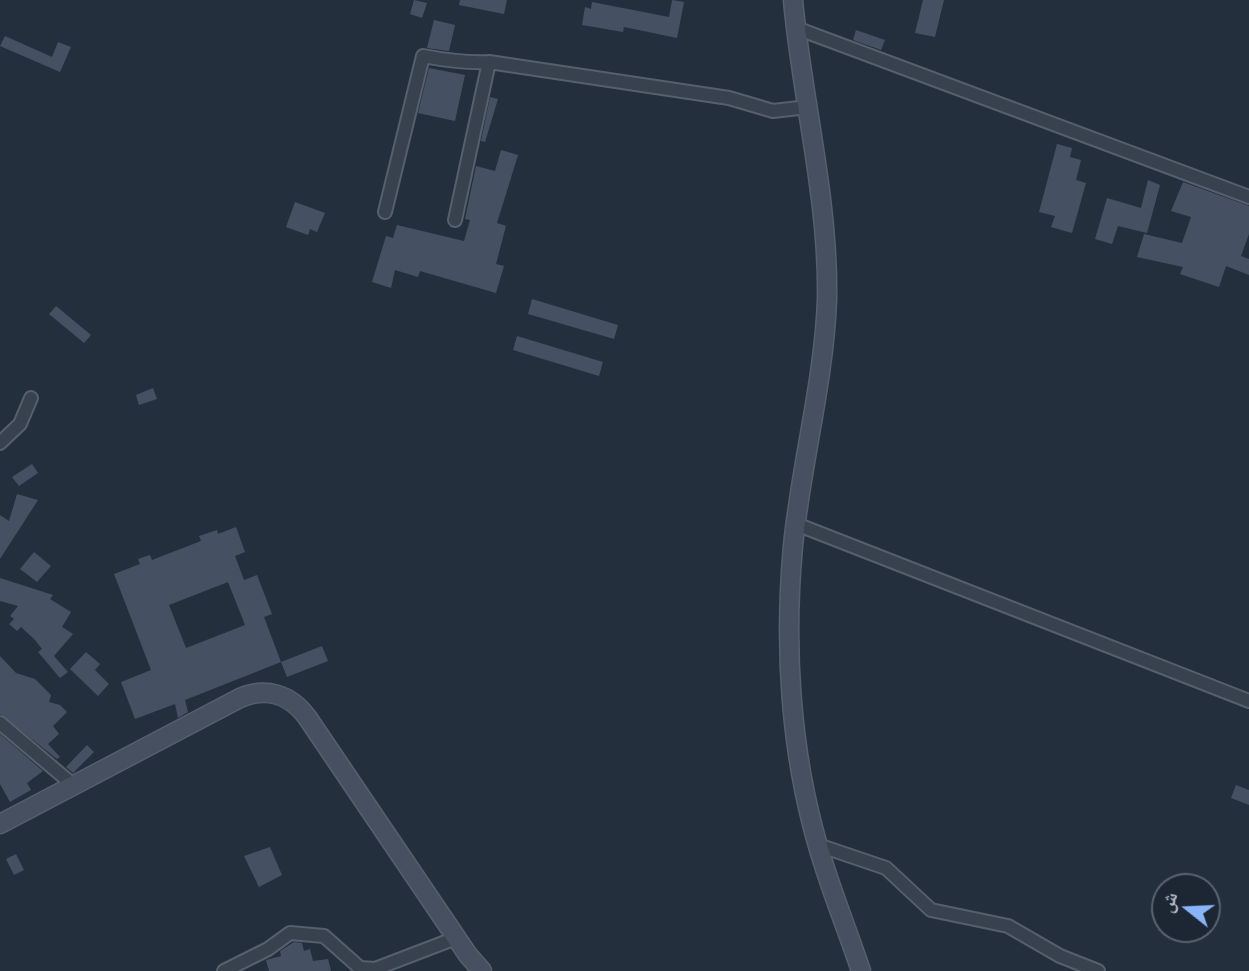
<!DOCTYPE html>
<meta charset="utf-8">
<style>
body{margin:0}
#map{position:relative;width:1249px;height:971px;overflow:hidden;background:#242f3e;font-family:"Exo 2","Noto Naskh Arabic",sans-serif}
canvas{display:block}
.north{position:absolute;left:1151px;top:873px;width:70px;height:70px;box-sizing:border-box;background:#1d2633;border:2px solid #59626f;border-radius:50%;rotate:288deg;font-size:19px;font-weight:700;line-height:28px;text-align:center;color:#b4bcc9}
.north::after{content:'';display:block;margin:auto;width:24px;height:32px;background:#8ab4f8;clip-path:polygon(50% 0,100% 100%,50% 72%,0 100%)}
</style>
<div id="map">
<canvas width="1249" height="971"></canvas>
<div class="north">ش</div>
</div>
<script>
const g = document.querySelector('canvas').getContext('2d');
g.lineJoin = 'round';
function fill(path, color) { g.fillStyle = color; g.fill(path, 'evenodd'); }
function strokePath(path, color, width, dash) { g.strokeStyle = color; g.lineWidth = width; g.lineCap = dash ? 'butt' : 'round'; g.setLineDash(dash || []); g.stroke(path); }
const building = new Path2D(`
 M 414,0 L 427,3 L 422,18 L 410,14 Z
 M 460,0 L 507,0 L 504,14 L 459,5 Z
 M 672,0 L 684,2 L 677,38 L 624,27 L 623,32 L 582,25 L 585,7 L 591,9 L 592,2 L 669,17 Z
 M 923,0 L 944,0 L 935,37 L 915,33 Z
 M 434,20 L 455,25 L 449,51 L 427,48 Z
 M 856,30 L 885,40 L 881,50 L 853,40 Z
 M 5,36 L 52,57 L 58,42 L 71,47 L 60,72 L 0,46 Z
 M 429,68 L 465,75 L 455,121 L 418,113 Z
 M 490,97 L 498,99 L 485,142 L 481,141 Z
 M 1057,144 L 1072,148 L 1070,157 L 1081,160 L 1076,180 L 1086,183 L 1072,233 L 1051,227 L 1055,216 L 1039,212 Z
 M 501,150 L 518,155 L 497,223 L 506,226 L 496,264 L 504,266 L 496,293 L 420,271 L 418,277 L 395,270 L 391,288 L 372,282 L 386,236 L 393,238 L 397,225 L 464,241 L 470,220 L 465,219 L 476,166 L 495,171 Z
 M 1148,180 L 1160,185 L 1147,233 L 1118,226 L 1112,244 L 1095,239 L 1107,198 L 1141,208 Z
 M 1183,182 L 1249,206 L 1249,234 L 1241,256 L 1249,259 L 1249,275 L 1226,266 L 1219,287 L 1180,274 L 1183,267 L 1137,257 L 1144,234 L 1182,243 L 1191,217 L 1171,211 Z
 M 295,202 L 325,213 L 317,232 L 310,229 L 308,235 L 286,227 Z
 M 532,299 L 618,325 L 614,339 L 528,314 Z
 M 56,306 L 91,335 L 84,343 L 49,314 Z
 M 517,336 L 603,362 L 599,376 L 513,350 Z
 M 153,388 L 157,399 L 139,405 L 136,395 Z
 M 32,464 L 38,473 L 19,486 L 12,477 Z
 M 17,494 L 38,500 L 0,559 L 0,515 L 9,521 Z
 M 236,527 L 245,552 L 235,556 L 244,580 L 257,575 L 272,614 L 264,617 L 281,662 L 185,700 L 188,712 L 178,718 L 175,704 L 135,719 L 121,682 L 151,670 L 114,574 L 140,564 L 138,559 L 150,555 L 152,560 L 201,541 L 199,536 L 217,530 L 218,534 ZM 228,582 L 245,625 L 186,648 L 169,605 Z
 M 34,552 L 51,566 L 37,582 L 20,569 Z
 M 0,578 L 53,595 L 50,599 L 71,612 L 62,627 L 73,634 L 54,656 L 68,672 L 60,678 L 38,652 L 42,649 L 35,640 L 21,627 L 17,631 L 9,624 L 14,619 L 10,616 L 18,606 L 0,601 Z
 M 322,646 L 328,661 L 287,677 L 281,662 Z
 M 86,652 L 100,664 L 95,670 L 109,684 L 98,696 L 70,669 Z
 M 0,656 L 16,673 L 35,679 L 51,695 L 49,702 L 60,705 L 67,712 L 53,726 L 59,734 L 48,744 L 60,757 L 57,759 L 0,714 Z
 M 0,734 L 43,771 L 27,783 L 31,790 L 10,802 L 0,784 Z
 M 87,745 L 94,752 L 73,773 L 66,767 Z
 M 1236,785 L 1249,790 L 1249,805 L 1231,798 Z
 M 270,847 L 282,875 L 259,887 L 244,856 Z
 M 16,854 L 24,870 L 14,875 L 6,859 Z
 M 294,942 L 302,943 L 304,951 L 310,949 L 313,961 L 328,959 L 331,971 L 269,971 L 266,960 L 281,956 L 280,951 Z`);
const street = new Path2D(`
 M 796,28 L 1249,197
 M 385,212 L 423,56 C 444,60 467,63 489,62
 M 455,220 L 489,62 L 729,98 L 773,111 L 808,107
 M 0,443 L 20,424 L 31,398
 M 796,524 L 1249,701
 M 0,723 L 72,784
 M 818,845 L 886,868 L 931,910 L 1008,926 L 1060,956 L 1098,971
 M 224,971 L 268,949 L 290,933 L 324,936 L 360,968 L 375,969 L 456,938`);
const secondary = new Path2D(`
 M 793,0 C 802,100 829,199 827,300 C 824,382 801,464 793,546 C 784,645 790,750 818,846 C 830,888 847,929 861,971
 M 0,824 L 240,698 C 266,687 290,694 307,717 L 468,955 L 482,971`);
fill(building, '#455162');
strokePath(street, '#565f6c', 16);
strokePath(secondary, '#565f6c', 21);
strokePath(street, '#38414e', 12);
strokePath(secondary, '#465061', 18);
</script>
